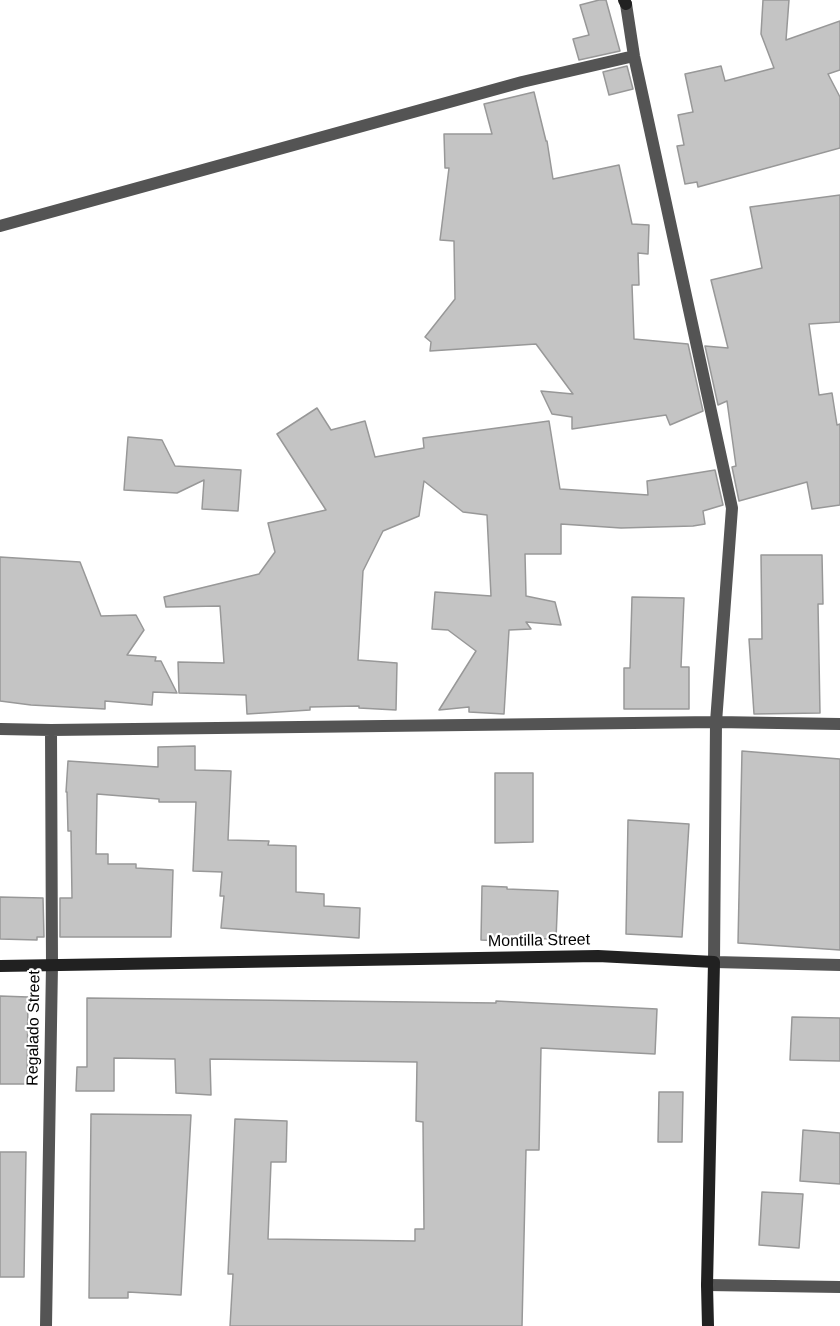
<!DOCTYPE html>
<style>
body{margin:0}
canvas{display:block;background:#fff}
</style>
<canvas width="840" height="1326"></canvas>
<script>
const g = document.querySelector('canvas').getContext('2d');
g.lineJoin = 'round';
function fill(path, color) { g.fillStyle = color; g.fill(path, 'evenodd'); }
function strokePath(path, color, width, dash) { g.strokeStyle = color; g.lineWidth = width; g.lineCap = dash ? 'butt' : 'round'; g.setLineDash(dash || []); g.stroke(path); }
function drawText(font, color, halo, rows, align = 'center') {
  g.font = font + ' Helvetica,sans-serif'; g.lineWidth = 4.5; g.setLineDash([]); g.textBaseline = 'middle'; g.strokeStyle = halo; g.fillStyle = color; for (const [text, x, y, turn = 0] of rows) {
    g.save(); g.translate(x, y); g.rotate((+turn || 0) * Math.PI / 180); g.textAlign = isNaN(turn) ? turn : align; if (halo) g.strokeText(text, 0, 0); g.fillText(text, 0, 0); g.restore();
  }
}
const building = new Path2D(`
 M 599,0 L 606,0 L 620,51 L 579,60 L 573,39 L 589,35 L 580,5 Z
 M 763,0 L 789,0 L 786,40 L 840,21 L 840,70 L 828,74 L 840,97 L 840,148 L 698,187 L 697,182 L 685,184 L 677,146 L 684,145 L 678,115 L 693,112 L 685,74 L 721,66 L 725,81 L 774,68 L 761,34 Z
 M 627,66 L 633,89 L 609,95 L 603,72 Z
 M 534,92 L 546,141 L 547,141 L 553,179 L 619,165 L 632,224 L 649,225 L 648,254 L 638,253 L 639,285 L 632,285 L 634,339 L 688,344 L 703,411 L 670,425 L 666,415 L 572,429 L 572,417 L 552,414 L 541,391 L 573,394 L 536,344 L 430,351 L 431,342 L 425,337 L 455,299 L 454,241 L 440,240 L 449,168 L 445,168 L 444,134 L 492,134 L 484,104 Z
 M 840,195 L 840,322 L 809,324 L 819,395 L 832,393 L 837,425 L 840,424 L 840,505 L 812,509 L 807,482 L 739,501 L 732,467 L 736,466 L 727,401 L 718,405 L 705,346 L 728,348 L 711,280 L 762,268 L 750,207 Z
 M 317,408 L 331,430 L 365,421 L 375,457 L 424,448 L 423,438 L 549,421 L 560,489 L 648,495 L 647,481 L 715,470 L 723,505 L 703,511 L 705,524 L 693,526 L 621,528 L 561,524 L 561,554 L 525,554 L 526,596 L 555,602 L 561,625 L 526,622 L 531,629 L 509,630 L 504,714 L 469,712 L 469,707 L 439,710 L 476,651 L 448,630 L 432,629 L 435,592 L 491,596 L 487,515 L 463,512 L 424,481 L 419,516 L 383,531 L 363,571 L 358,660 L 397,663 L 396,710 L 359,708 L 359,706 L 310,707 L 310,710 L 247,714 L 246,695 L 179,693 L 178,662 L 224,663 L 220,606 L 166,607 L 164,597 L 259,574 L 275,552 L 268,523 L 326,510 L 277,434 Z
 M 128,437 L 162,440 L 175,466 L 241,470 L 238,511 L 202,509 L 204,480 L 177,493 L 124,490 Z
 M 761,555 L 822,555 L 823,604 L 818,604 L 820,713 L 754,714 L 749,639 L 762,639 Z
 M 0,557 L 80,562 L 101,616 L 136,615 L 144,630 L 127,655 L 156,657 L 155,661 L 161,661 L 177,693 L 153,692 L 152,705 L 105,701 L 105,709 L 31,705 L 0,701 Z
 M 632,597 L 684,598 L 681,667 L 689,667 L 689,709 L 624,709 L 624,668 L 630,668 Z
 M 195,746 L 195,770 L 231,771 L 228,840 L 269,841 L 268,845 L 296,846 L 296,892 L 324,894 L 324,906 L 360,908 L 359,938 L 221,928 L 224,896 L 220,896 L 222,872 L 193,871 L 196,802 L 159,802 L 159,799 L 97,794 L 96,854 L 108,854 L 108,864 L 136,864 L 136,868 L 173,870 L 171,937 L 60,937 L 60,898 L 72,898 L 71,831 L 68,831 L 67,792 L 66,792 L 68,761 L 158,767 L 158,747 Z
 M 742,751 L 840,759 L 840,950 L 738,943 Z
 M 495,773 L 533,773 L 533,842 L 495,843 Z
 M 628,820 L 689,824 L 682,937 L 626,934 Z
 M 482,886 L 507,887 L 507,889 L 558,891 L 556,939 L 505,938 L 505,941 L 481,940 Z
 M 0,897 L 43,898 L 44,937 L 37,937 L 37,940 L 0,939 Z
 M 0,996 L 28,997 L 27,1084 L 0,1084 Z
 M 87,998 L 496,1003 L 496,1001 L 657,1009 L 655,1054 L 541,1048 L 539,1150 L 526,1150 L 522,1326 L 230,1326 L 233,1274 L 228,1274 L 235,1119 L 287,1121 L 286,1162 L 271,1162 L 268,1239 L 415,1241 L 415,1229 L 424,1229 L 423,1122 L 416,1121 L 417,1062 L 210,1059 L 211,1095 L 176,1093 L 175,1059 L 114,1058 L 114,1091 L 76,1091 L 77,1067 L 87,1067 Z
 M 792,1017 L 840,1018 L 840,1061 L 790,1060 Z
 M 659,1092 L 683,1092 L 682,1142 L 658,1142 Z
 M 91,1114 L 191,1115 L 181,1295 L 128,1292 L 128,1298 L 89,1298 Z
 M 803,1130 L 840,1133 L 840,1184 L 800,1181 Z
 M 0,1152 L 26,1152 L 24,1277 L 0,1277 Z
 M 762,1192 L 803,1194 L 799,1248 L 759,1245 Z`);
const street = new Path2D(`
 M 626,4 L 634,56 L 732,508 L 716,722 L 714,962 L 840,965
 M 0,226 L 522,82 L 634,56
 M 0,729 L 51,730 L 716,722 L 840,724
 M 707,1285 L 840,1287
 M 46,1326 L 52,965 L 51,730`);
const secondary = new Path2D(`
 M 624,0 L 626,4
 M 0,966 L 598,956 L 714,962 L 707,1285 L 708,1326`);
const streetNames = [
 ["Montilla Street",539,941,-1],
 ["Regalado Street",34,1028,-89]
];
fill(building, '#c4c4c4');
strokePath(building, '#989898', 1.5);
strokePath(street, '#545454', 12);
strokePath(secondary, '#212121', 12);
drawText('16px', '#000', '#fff', streetNames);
</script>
